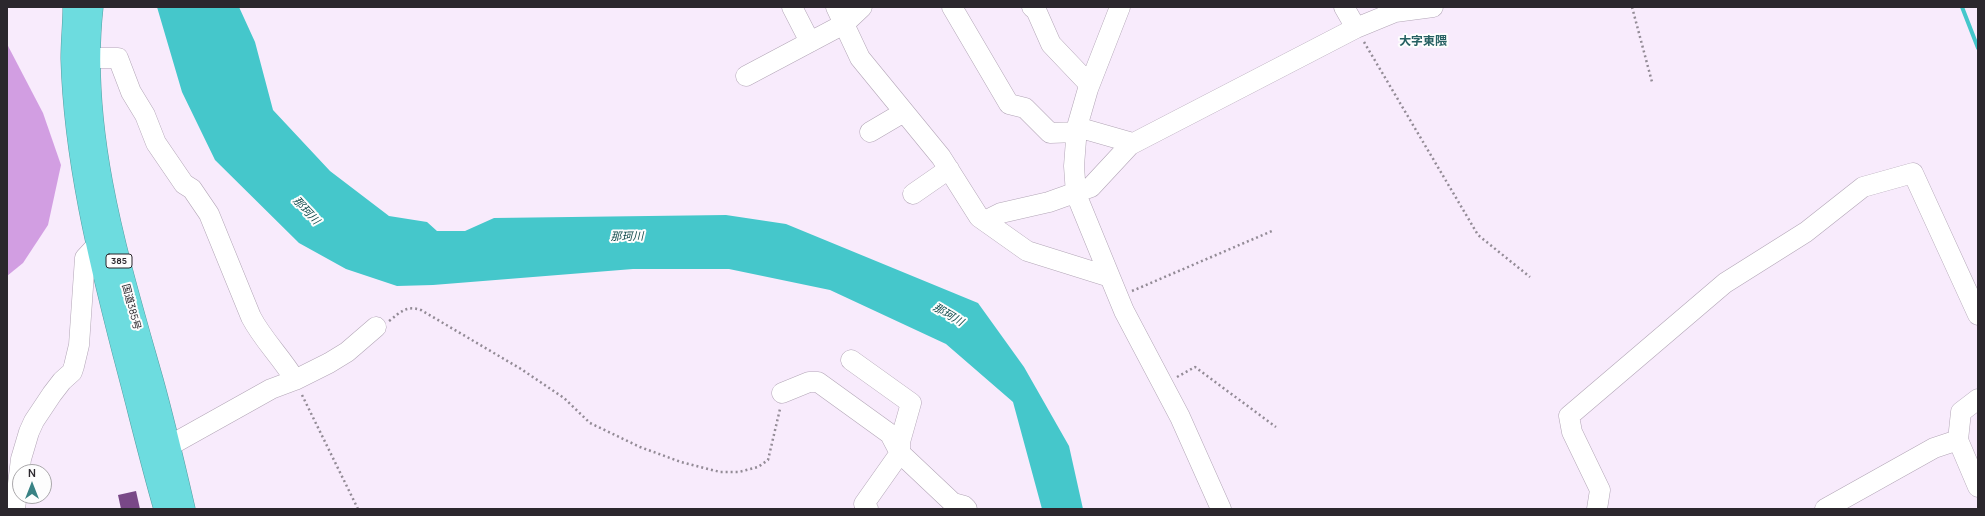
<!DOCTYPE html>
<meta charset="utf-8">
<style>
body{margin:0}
#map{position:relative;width:1985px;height:516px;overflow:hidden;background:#f8ebfc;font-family:Manrope,sans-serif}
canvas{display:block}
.frame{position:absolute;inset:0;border:8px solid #2b272d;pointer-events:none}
.north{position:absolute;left:12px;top:464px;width:40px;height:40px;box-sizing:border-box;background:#fdfdfd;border:1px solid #a9a7aa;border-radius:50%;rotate:0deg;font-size:11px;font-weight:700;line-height:16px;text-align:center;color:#2b272d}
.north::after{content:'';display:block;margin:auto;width:14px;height:18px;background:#398284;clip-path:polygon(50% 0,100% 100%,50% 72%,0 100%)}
</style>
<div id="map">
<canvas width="1985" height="516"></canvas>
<div class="frame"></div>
<div class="north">N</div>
</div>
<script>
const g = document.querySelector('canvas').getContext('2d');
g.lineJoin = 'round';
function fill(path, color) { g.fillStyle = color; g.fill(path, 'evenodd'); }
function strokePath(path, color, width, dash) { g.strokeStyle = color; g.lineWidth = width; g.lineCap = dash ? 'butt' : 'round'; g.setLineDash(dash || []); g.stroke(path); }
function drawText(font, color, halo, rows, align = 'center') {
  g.font = font + ' Manrope,"Noto Sans JP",sans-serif'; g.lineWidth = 4; g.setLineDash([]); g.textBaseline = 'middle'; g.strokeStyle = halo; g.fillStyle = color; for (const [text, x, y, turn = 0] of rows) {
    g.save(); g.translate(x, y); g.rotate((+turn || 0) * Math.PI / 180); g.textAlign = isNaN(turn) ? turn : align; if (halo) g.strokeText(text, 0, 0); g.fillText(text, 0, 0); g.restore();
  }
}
const forest = new Path2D(`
 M 7,44 L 43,113 L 61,165 L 48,225 L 23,263 L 7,276 Z`);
const water = new Path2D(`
 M 157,7 L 239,7 L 255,42 L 273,110 L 330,171 L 389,216 L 427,222 L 437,231 L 465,231 L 494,218 L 726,215 L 786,224 L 978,303 L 1024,367 L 1069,446 L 1083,509 L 1042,509 L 1013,402 L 946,344 L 830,290 L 729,269 L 633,269 L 433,285 L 397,286 L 346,269 L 299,243 L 215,160 L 182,92 Z`);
const stream = new Path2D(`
 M 1962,7 L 1978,48`);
const building = new Path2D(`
 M 136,491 L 140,509 L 121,509 L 118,495 Z`);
const path = new Path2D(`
 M 1632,7 L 1652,82
 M 1364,42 L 1478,235 L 1530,277
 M 1132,291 L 1272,231
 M 389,321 C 401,312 406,305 421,310 L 521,369 L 564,398 L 590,423 L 640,447 L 681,462 L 720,472 L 739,472 L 758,467 L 768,460 L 780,409
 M 1177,377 L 1195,367 L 1276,427
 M 302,395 L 358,509`);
const minor = new Path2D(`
 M 792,7 L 810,42
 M 836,7 L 860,58 L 941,157 L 979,217 L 1027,251 L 1110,277 L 1124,311 L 1180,417 L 1221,509
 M 952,7 L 1009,104 L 1025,108 L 1050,133 L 1077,132
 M 1032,7 L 1036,10 L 1051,44 L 1089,84
 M 1344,7 L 1356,28
 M 89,58 L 118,58 L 131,92 L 145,115 L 156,143 L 184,184 L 192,189 L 209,214 L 251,317 C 263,340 282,358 295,380
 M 746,76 L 844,24 L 862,7
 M 1077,127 L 1133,143
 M 870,132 L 904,112
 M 913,194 L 949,169
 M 985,221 L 1001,213 L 1049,202 L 1091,187 L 1130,145 L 1356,28 L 1395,12 L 1433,7
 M 1110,277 L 1076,194 L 1074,166 L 1077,127 L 1088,89 L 1120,7
 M 851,360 L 911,403 L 900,442 L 900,453 L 953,503 L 964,506 L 967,509
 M 782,393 L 809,382 L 818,382 L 890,434 L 900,453 L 864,504 L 868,509
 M 1978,399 L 1961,412 L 1958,440 L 1978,487
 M 169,446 L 271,389 L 295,380 L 329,363 L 347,352 L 376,327
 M 15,509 L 21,459 L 29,432 L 34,421 L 52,394 L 62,381 L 72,372 L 74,366 L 79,345 L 85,258 L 98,244
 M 1597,509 L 1600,490 L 1572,432 L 1569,416 L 1725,283 L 1806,232 L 1863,187 L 1913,173 L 1978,315
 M 1825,509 L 1934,448 L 1958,440`);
const highway = new Path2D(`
 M 74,7 C 74,24 72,41 72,59 C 75,159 99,257 124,354 C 138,406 150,457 165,509
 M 92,7 C 78,133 118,260 152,380 C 164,423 174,466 184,509`);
const shields = [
 [119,261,26]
];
const shieldNames = [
 ["385",119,261]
];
const streetNames = [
 ["国道385号",131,307,75]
];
const waterNames = [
 ["那珂川",306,211,47],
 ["那珂川",627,237,-1],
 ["那珂川",948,315,31]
];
const quarterNames = [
 ["大字東隈",1423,42]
];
fill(forest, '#d29ee2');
fill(water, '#45c7cb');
strokePath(stream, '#45c7cb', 4);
fill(building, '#794887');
strokePath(minor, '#b2a5b6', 21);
strokePath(highway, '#569da1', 23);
strokePath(path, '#938b96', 2.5, [2, 3]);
strokePath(minor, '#fff', 20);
strokePath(highway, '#6ddcdf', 22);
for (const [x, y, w] of shields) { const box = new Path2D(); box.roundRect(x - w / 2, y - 7, w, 14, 3); g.fillStyle = '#fdfdfd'; g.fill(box); strokePath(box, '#2b272d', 1); }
drawText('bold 9px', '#2b272d', null, shieldNames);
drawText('10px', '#2b272d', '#fdfdfd', streetNames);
drawText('italic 11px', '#114a4b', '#fdfdfd', waterNames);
drawText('bold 12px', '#266062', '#fdfdfd', quarterNames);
</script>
